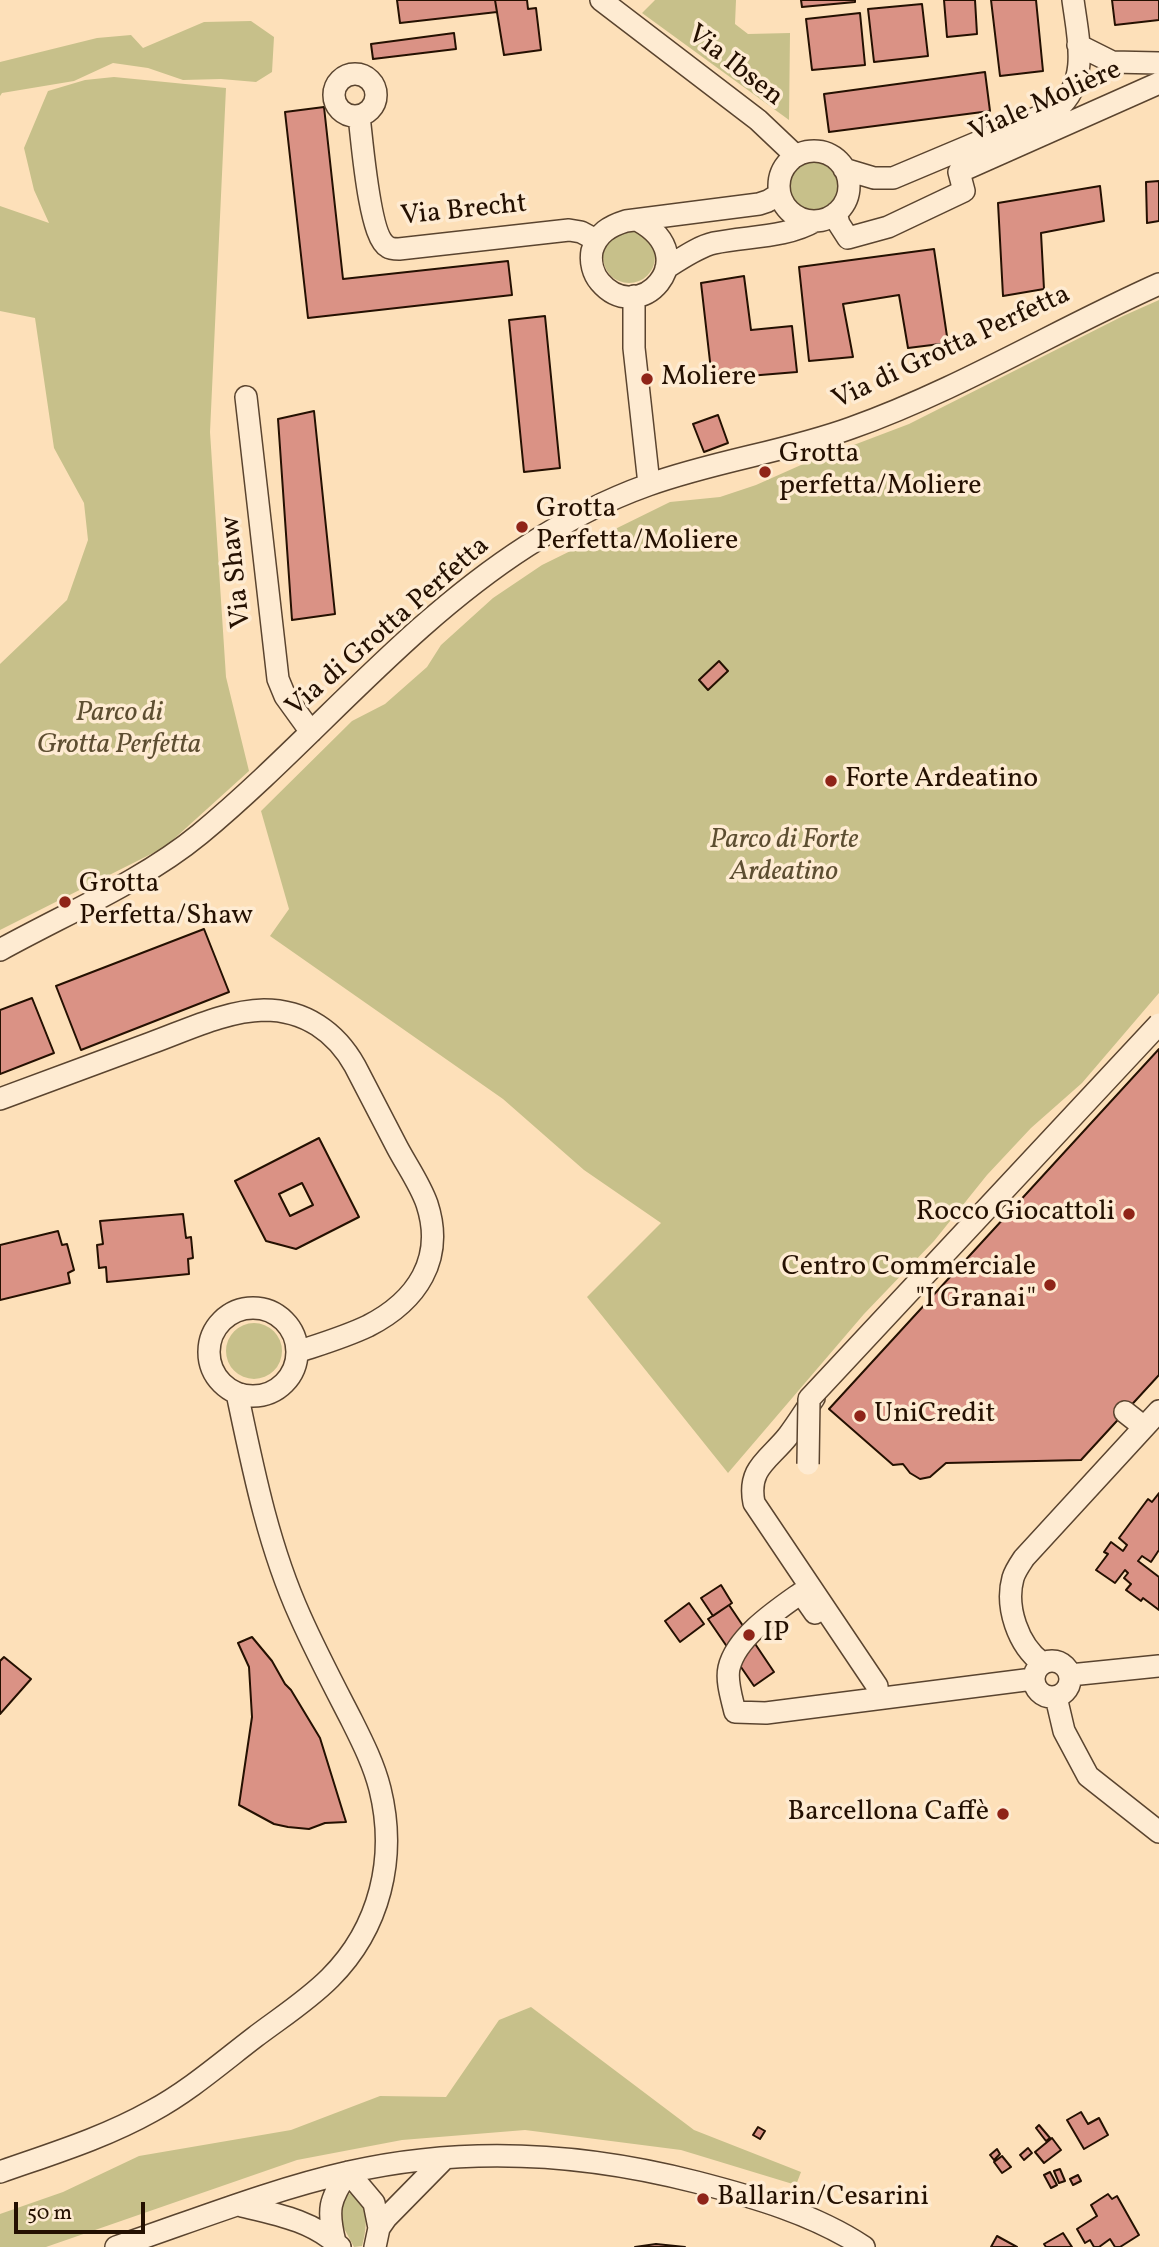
<!DOCTYPE html>
<meta charset="utf-8">
<style>
body{margin:0}
#map{position:relative;width:1159px;height:2247px;overflow:hidden;background:#fde0b9;font-family:Vollkorn,serif}
canvas{display:block}
.scale{position:absolute;left:14px;top:2202px;width:131px;height:32px;box-sizing:border-box;border:4px solid #241001;border-top:0;padding-left:9px;font-size:21px;line-height:24px;white-space:nowrap;color:#241001;-webkit-text-stroke:5px #feebd2;paint-order:stroke}
</style>
<div id="map">
<canvas width="1159" height="2247"></canvas>
<div class="scale">50 m</div>
</div>
<script>
const g = document.querySelector('canvas').getContext('2d');
g.lineJoin = 'round';
function fill(path, color) { g.fillStyle = color; g.fill(path, 'evenodd'); }
function strokePath(path, color, width, dash) { g.strokeStyle = color; g.lineWidth = width; g.lineCap = dash ? 'butt' : 'round'; g.setLineDash(dash || []); g.stroke(path); }
function drawText(font, color, halo, rows, align = 'center') {
  g.font = font + ' Vollkorn,serif'; g.lineWidth = 7; g.setLineDash([]); g.textBaseline = 'middle'; g.strokeStyle = halo; g.fillStyle = color; for (const [text, x, y, turn = 0] of rows) {
    g.save(); g.translate(x, y); g.rotate((+turn || 0) * Math.PI / 180); g.textAlign = isNaN(turn) ? turn : align; if (halo) g.strokeText(text, 0, 0); g.fillText(text, 0, 0); g.restore();
  }
}
const green = new Path2D(`
 M 655,0 L 736,0 L 735,24 L 748,34 L 790,33 L 789,120 L 642,13 Z
 M 251,21 L 274,37 L 272,72 L 256,82 L 221,79 L 183,80 L 148,68 L 113,63 L 74,81 L 2,93 L 0,96 L 0,62 L 97,38 L 131,35 L 143,48 L 204,22 Z
 M 114,77 L 226,88 L 210,432 L 226,677 L 249,771 L 165,847 L 0,930 L 0,664 L 67,600 L 88,540 L 84,503 L 54,448 L 35,318 L 0,311 L 0,206 L 49,223 L 34,190 L 24,148 L 48,91 L 85,80 Z
 M788 187a26 26 0 1 1 52 0a26 26 0 1 1-52 0Z
 M603 257a26 26 0 1 1 52 0a26 26 0 1 1-52 0Z
 M 1159,300 L 1159,993 L 1082,1083 L 1031,1128 L 987,1175 L 934,1241 L 864,1314 L 728,1473 L 587,1297 L 661,1223 L 584,1170 L 503,1099 L 270,936 L 289,909 L 261,811 L 352,721 L 385,704 L 427,667 L 441,645 L 493,598 L 542,565 L 670,502 L 720,497 L 756,485 L 801,465 L 909,424 L 1123,316 Z
 M226 1351a28 28 0 1 1 56 0a28 28 0 1 1-56 0Z
 M 531,2007 L 694,2130 L 801,2172 L 796,2185 L 681,2150 L 525,2130 L 402,2140 L 297,2160 L 46,2247 L 0,2247 L 0,2214 L 63,2192 L 139,2156 L 291,2130 L 380,2096 L 446,2097 L 499,2020 Z
 M 355,2193 C 369,2208 367,2228 362,2246 L 354,2247 L 338,2217 L 344,2194 Z`);
const building = new Path2D(`
 M 397,0 L 495,0 L 497,12 L 400,23 Z
 M 495,0 L 527,0 L 528,9 L 536,8 L 541,50 L 504,55 Z
 M 801,0 L 855,0 L 855,2 L 802,7 Z
 M 944,0 L 975,0 L 977,34 L 947,37 Z
 M 991,0 L 1036,0 L 1043,71 L 1000,76 Z
 M 1112,0 L 1159,0 L 1159,20 L 1115,25 Z
 M 922,4 L 928,56 L 874,62 L 868,9 Z
 M 860,13 L 865,65 L 812,70 L 806,19 Z
 M 454,33 L 456,49 L 373,59 L 371,44 Z
 M 985,72 L 990,111 L 829,132 L 824,94 Z
 M 324,107 L 343,279 L 508,261 L 512,295 L 308,318 L 285,112 Z
 M 1159,181 L 1159,221 L 1147,223 L 1146,182 Z
 M 1100,186 L 1104,221 L 1041,233 L 1044,289 L 1003,296 L 998,203 Z
 M 934,249 L 948,343 L 908,348 L 899,295 L 843,304 L 853,357 L 809,361 L 799,267 Z
 M 744,276 L 751,330 L 792,326 L 797,372 L 712,379 L 701,283 Z
 M 545,316 L 560,468 L 524,472 L 509,320 Z
 M 314,411 L 335,614 L 292,620 L 278,419 Z
 M 718,415 L 728,443 L 704,452 L 693,424 Z
 M 719,661 L 728,671 L 708,690 L 699,680 Z
 M 204,929 L 229,992 L 81,1050 L 56,986 Z
 M 32,998 L 54,1053 L 0,1074 L 0,1010 Z
 M 1159,1049 L 1159,1375 L 1081,1460 L 946,1463 L 930,1477 L 920,1479 L 910,1473 L 903,1464 L 893,1465 L 829,1409 Z
 M 319,1138 L 359,1217 L 296,1249 L 266,1241 L 235,1181 ZM 302,1183 L 313,1205 L 290,1216 L 279,1194 Z
 M 183,1214 L 186,1238 L 191,1237 L 193,1258 L 188,1259 L 189,1274 L 107,1282 L 106,1267 L 99,1268 L 97,1245 L 103,1244 L 100,1221 Z
 M 58,1231 L 62,1245 L 67,1244 L 74,1270 L 68,1273 L 70,1283 L 0,1300 L 0,1245 Z
 M 1159,1493 L 1159,1550 L 1151,1562 L 1142,1556 L 1138,1561 L 1159,1577 L 1159,1610 L 1143,1598 L 1141,1601 L 1126,1590 L 1131,1584 L 1124,1578 L 1128,1573 L 1125,1570 L 1115,1583 L 1096,1570 L 1108,1554 L 1104,1552 L 1111,1542 L 1123,1551 L 1127,1545 L 1119,1538 L 1148,1499 L 1152,1502 Z
 M 721,1585 L 732,1603 L 713,1616 L 701,1598 Z
 M 689,1603 L 704,1624 L 680,1642 L 665,1621 Z
 M 729,1605 L 774,1672 L 754,1686 L 708,1619 Z
 M 252,1637 L 272,1661 L 285,1684 L 291,1690 L 320,1738 L 346,1822 L 325,1823 L 309,1829 L 288,1827 L 274,1824 L 239,1805 L 252,1717 L 249,1667 L 238,1643 Z
 M 4,1657 L 31,1679 L 0,1714 L 0,1661 Z
 M 1081,2112 L 1088,2124 L 1099,2118 L 1108,2135 L 1084,2149 L 1067,2120 Z
 M 1039,2125 L 1050,2138 L 1046,2141 L 1036,2128 Z
 M 758,2127 L 765,2131 L 760,2139 L 753,2135 Z
 M 1052,2138 L 1061,2150 L 1044,2163 L 1035,2152 Z
 M 1028,2148 L 1032,2153 L 1024,2160 L 1020,2155 Z
 M 997,2149 L 1000,2154 L 994,2160 L 990,2155 Z
 M 1002,2156 L 1011,2167 L 1002,2173 L 994,2162 Z
 M 1060,2169 L 1065,2181 L 1059,2183 L 1054,2171 Z
 M 1050,2172 L 1057,2185 L 1051,2188 L 1044,2175 Z
 M 1078,2175 L 1081,2181 L 1073,2185 L 1070,2179 Z
 M 1108,2194 L 1112,2199 L 1117,2196 L 1139,2235 L 1120,2247 L 1115,2247 L 1110,2239 L 1099,2247 L 1094,2247 L 1090,2240 L 1085,2243 L 1077,2229 L 1097,2216 L 1091,2205 Z
 M 1063,2233 L 1072,2247 L 1046,2247 L 1044,2244 Z
 M 997,2236 L 1017,2247 L 991,2247 Z
 M 656,2244 L 685,2247 L 635,2247 Z`);
const minor = new Path2D(`
 M 601,0 L 758,120 L 796,156
 M 1078,45 L 1112,62 L 1159,63
 M334 95a21 21 0 1 1 42 0a21 21 0 1 1-42 0Z
 M 359,116 C 362,139 369,237 388,247 C 391,249 395,249 399,249 L 569,230 L 581,232 L 596,240
 M779 186a35 35 0 1 1 70 0a35 35 0 1 1-70 0Z
 M 844,169 L 874,178 L 893,178 L 1057,109 C 1090,81 1078,38 1073,0
 M 836,213 L 839,224 L 848,238 L 888,227 L 964,191 L 959,172 L 1159,83
 M 639,221 C 705,258 639,328 600,282 C 593,274 590,262 592,251 C 597,233 610,226 626,221 L 759,204 L 768,201 L 779,194
 M 666,268 C 681,259 697,247 714,243 C 747,236 786,238 815,221
 M 634,296 L 634,348 L 649,484
 M 246,397 L 278,679 L 285,696 L 311,732
 M 0,950 C 65,914 143,881 200,834 C 311,742 404,625 527,546 C 564,522 606,500 648,485 C 714,461 785,452 851,428 C 958,390 1056,330 1159,284
 M 0,1099 C 50,1080 101,1062 151,1043 C 187,1030 225,1011 264,1010 C 305,1010 336,1032 355,1066 C 369,1093 383,1120 397,1147 C 407,1166 420,1184 427,1204 C 445,1259 417,1301 368,1326 C 345,1337 321,1344 297,1352
 M209 1352a44 44 0 1 1 88 0a44 44 0 1 1-88 0Z
 M 814,1398 C 805,1411 797,1424 788,1436 C 769,1460 747,1468 754,1503 L 877,1686
 M 1125,1412 L 1144,1427
 M 815,1613 L 801,1593 C 777,1610 736,1637 729,1668 C 726,1681 732,1699 735,1712 L 766,1713 L 1033,1679
 M1034 1679a18 18 0 1 1 36 0a18 18 0 1 1-36 0Z
 M 1042,1663 C 1018,1645 1005,1607 1013,1578 C 1015,1571 1020,1564 1024,1558 L 1159,1411
 M 1070,1675 L 1159,1666
 M 1056,1697 L 1064,1731 L 1088,1776 L 1159,1832
 M 0,2172 C 51,2154 104,2138 152,2111 C 189,2091 221,2063 255,2037 C 280,2018 307,2001 330,1978 C 380,1928 397,1858 380,1789 C 374,1765 363,1743 352,1721 C 334,1686 316,1652 300,1616 C 268,1545 253,1469 237,1393
 M 242,2206 C 276,2214 314,2221 340,2247
 M 335,2242 C 327,2210 329,2200 348,2172 L 374,2203 L 379,2228
 M 116,2247 C 193,2221 270,2190 349,2172 C 464,2146 583,2153 696,2182 C 754,2197 814,2214 864,2247
 M 375,2247 L 379,2228 L 386,2218 L 444,2159`);
const minorBridge = new Path2D(`
 M 808,1464 L 809,1399 L 1159,1024`);
const markers = [
 [647,379,7,"#8f2418"],
 [765,472,7,"#8f2418"],
 [522,527,7,"#8f2418"],
 [831,781,7,"#8f2418"],
 [65,902,7,"#8f2418"],
 [1129,1214,7,"#8f2418"],
 [1050,1285,7,"#8f2418"],
 [860,1416,7,"#8f2418"],
 [749,1635,7,"#8f2418"],
 [1003,1814,7,"#8f2418"],
 [703,2199,7,"#8f2418"]
];
const streetNames = [
 ["Via Ibsen",734,67,38],
 ["Viale Molière",1046,103,-24],
 ["Via Brecht",464,212,-6],
 ["Via di Grotta Perfetta",952,349,-25],
 ["Via Shaw",238,572,-96],
 ["Via di Grotta Perfetta",389,628,-41]
];
const poiNames = [
 ["Moliere",661,379],
 ["Grotta",779,456],
 ["perfetta/Moliere",779,488],
 ["Grotta",536,511],
 ["Perfetta/Moliere",536,543],
 ["Forte Ardeatino",845,781],
 ["Grotta",79,886],
 ["Perfetta/Shaw",79,918],
 ["Rocco Giocattoli",1115,1214,"right"],
 ["Centro Commerciale",1036,1269,"right"],
 ["\"I Granai\"",1036,1301,"right"],
 ["UniCredit",874,1416],
 ["IP",763,1635],
 ["Barcellona Caffè",989,1814,"right"],
 ["Ballarin/Cesarini",717,2199]
];
const parkNames = [
 ["Parco di",119,715],
 ["Grotta Perfetta",119,747],
 ["Parco di Forte",784,842],
 ["Ardeatino",784,874]
];
fill(green, '#c7c08a');
fill(building, '#da9285');
strokePath(building, '#241001', 2);
strokePath(minor, '#5a442f', 24);
strokePath(minor, '#feebd2', 21);
strokePath(minorBridge, '#5a442f', 24, []);
strokePath(minorBridge, '#feebd2', 21);
for (const [x, y, r, color] of markers) { const dot = new Path2D(); dot.arc(x, y, r, 0, 2 * Math.PI); g.fillStyle = color; g.fill(dot); strokePath(dot, '#feebd2', 2.5); }
drawText('28px', '#241001', '#feebd2', streetNames);
drawText('28px', '#241001', '#feebd2', poiNames, 'left');
drawText('italic 28px', '#5d4e31', '#feebd2', parkNames);
</script>
